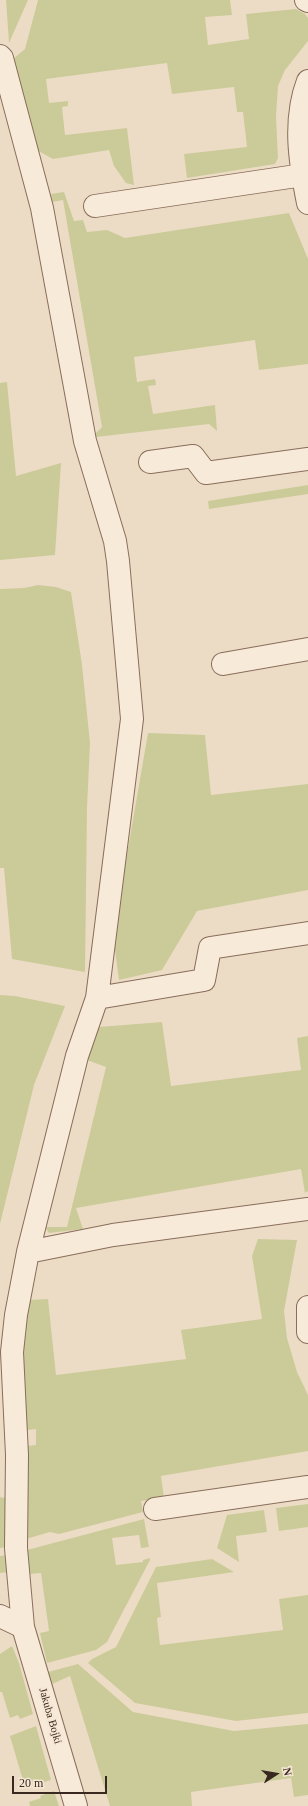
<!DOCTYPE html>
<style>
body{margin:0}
#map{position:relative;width:308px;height:1806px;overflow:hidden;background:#eddcc5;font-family:"Times New Roman",serif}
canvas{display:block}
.north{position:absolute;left:256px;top:1754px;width:40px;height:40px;-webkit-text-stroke:3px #f5e7d4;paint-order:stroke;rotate:78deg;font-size:11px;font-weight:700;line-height:16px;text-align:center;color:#38281f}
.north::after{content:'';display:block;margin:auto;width:14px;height:18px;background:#38281f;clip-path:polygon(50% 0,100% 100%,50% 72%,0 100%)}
.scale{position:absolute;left:12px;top:1776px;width:95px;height:18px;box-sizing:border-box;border:2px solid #38281f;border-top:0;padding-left:5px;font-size:12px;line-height:14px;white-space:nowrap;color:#38281f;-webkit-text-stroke:3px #f5e7d4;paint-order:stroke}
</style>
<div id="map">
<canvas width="308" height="1806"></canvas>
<div class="north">N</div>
<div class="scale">20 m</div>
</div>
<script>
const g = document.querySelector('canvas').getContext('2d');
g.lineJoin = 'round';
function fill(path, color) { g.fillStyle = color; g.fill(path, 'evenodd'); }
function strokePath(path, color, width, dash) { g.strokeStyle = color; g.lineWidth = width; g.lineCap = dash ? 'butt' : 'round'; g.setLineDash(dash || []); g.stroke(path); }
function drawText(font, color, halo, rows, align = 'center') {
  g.font = font + ' "Times New Roman",serif'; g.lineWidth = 4; g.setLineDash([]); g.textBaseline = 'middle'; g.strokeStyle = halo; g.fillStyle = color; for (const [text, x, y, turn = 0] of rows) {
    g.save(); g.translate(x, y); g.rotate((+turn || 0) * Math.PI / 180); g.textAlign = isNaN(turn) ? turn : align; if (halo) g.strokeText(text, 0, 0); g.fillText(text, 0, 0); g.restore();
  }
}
const green = new Path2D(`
 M 6,0 L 28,0 L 9,43 Z
 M 38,0 L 230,0 L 232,15 L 205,17 L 208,45 L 249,39 L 246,14 L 296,9 L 305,14 L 308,18 L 308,41 L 285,70 L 278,86 L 276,116 L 278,158 L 275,164 L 187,178 L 184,154 L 247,147 L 243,112 L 237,112 L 234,87 L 172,94 L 167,63 L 46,79 L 49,103 L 68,101 L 68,106 L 62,107 L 65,135 L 127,128 L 134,185 L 126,183 L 114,166 L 109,150 L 53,159 L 31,147 L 13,59 L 25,49 Z
 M 64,192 L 74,221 L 83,220 L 87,232 L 107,230 L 125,238 L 289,213 L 308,259 L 308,364 L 259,370 L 255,340 L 134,357 L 137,382 L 155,379 L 156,385 L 148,386 L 153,414 L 215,405 L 217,431 L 209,424 L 96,437 L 96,433 L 102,427 L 63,200 L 52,202 L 51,194 Z
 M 7,382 L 16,476 L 61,463 L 55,555 L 0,560 L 0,383 Z
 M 308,485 L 308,494 L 209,509 L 208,501 Z
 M 38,585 L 56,587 L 71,592 L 82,665 L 90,743 L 87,809 L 85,972 L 12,959 L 4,868 L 0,868 L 0,589 L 24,588 Z
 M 148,733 L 205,735 L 211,795 L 308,784 L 308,890 L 197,911 L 162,970 L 119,980 L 113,935 Z
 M 0,995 L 15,996 L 65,1006 L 34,1085 L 0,1224 Z
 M 162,1022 L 171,1086 L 301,1070 L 297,1038 L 308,1036 L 308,1191 L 305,1193 L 301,1169 L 76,1208 L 83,1229 L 49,1233 L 45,1227 L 67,1227 L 106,1067 L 87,1060 L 99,1027 Z
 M 258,1239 L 297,1240 L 284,1311 L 287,1338 L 297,1372 L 308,1395 L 308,1451 L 161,1476 L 164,1498 L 141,1501 L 143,1512 L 59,1534 L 50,1532 L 26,1539 L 27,1446 L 36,1445 L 36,1429 L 27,1430 L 24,1385 L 24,1340 L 29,1300 L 48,1299 L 56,1375 L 186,1359 L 181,1330 L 262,1319 L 252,1256 Z
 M 0,1497 L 5,1498 L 7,1547 L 0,1548 Z
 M 308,1504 L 308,1527 L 279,1531 L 276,1508 Z
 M 264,1510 L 267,1532 L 236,1536 L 239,1562 L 217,1548 L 227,1515 Z
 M 144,1519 L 149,1547 L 141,1548 L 139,1535 L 112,1538 L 116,1565 L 143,1562 L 143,1560 L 150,1558 L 150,1560 L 107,1642 L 96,1650 L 47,1663 L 40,1633 L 49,1631 L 41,1573 L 29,1574 L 27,1550 Z
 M 8,1555 L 10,1572 L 0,1573 L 0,1556 Z
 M 212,1559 L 234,1572 L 157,1583 L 161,1617 L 157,1618 L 160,1645 L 283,1630 L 279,1599 L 308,1595 L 308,1713 L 236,1721 L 135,1703 L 88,1663 L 92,1659 L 116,1647 L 156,1567 Z
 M 12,1646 L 19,1663 L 33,1714 L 20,1719 L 18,1715 L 10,1718 L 2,1692 L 0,1692 L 0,1654 Z
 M 78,1664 L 133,1712 L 234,1731 L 308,1724 L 308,1795 L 294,1797 L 291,1778 L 191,1792 L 192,1806 L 110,1806 L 70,1676 L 52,1684 L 48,1672 Z
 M 36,1726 L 51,1780 L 37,1784 L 35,1781 L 24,1784 L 10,1736 Z
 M 54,1791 L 59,1806 L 30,1806 L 29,1802 L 41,1798 L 40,1796 Z`);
const minor = new Path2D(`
 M 306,0 L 308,1
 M 0,56 L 2,58 L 42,208 L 85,441 L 115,541 L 118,561 L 132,719 L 97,998 L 77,1056 L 28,1252 L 16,1315 L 12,1352 L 17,1455 L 16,1548 L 23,1627 L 76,1806
 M 308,81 C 293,120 300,163 308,203
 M 95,206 L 303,175
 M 150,462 L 193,456 L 206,473 L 308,459
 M 223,664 L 308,649
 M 97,998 L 204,980 L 210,948 L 308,933
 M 28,1252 L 113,1235 L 308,1209
 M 308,1307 L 308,1332
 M 155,1509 L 308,1487
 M 0,1616 L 23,1627`);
const streetNames = [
 ["Jakuba Bojki",50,1716,74]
];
fill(green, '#cbcb99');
strokePath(minor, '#886d5b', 24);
strokePath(minor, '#f8ead8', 22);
drawText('11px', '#38281f', '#f5e7d4', streetNames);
</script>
